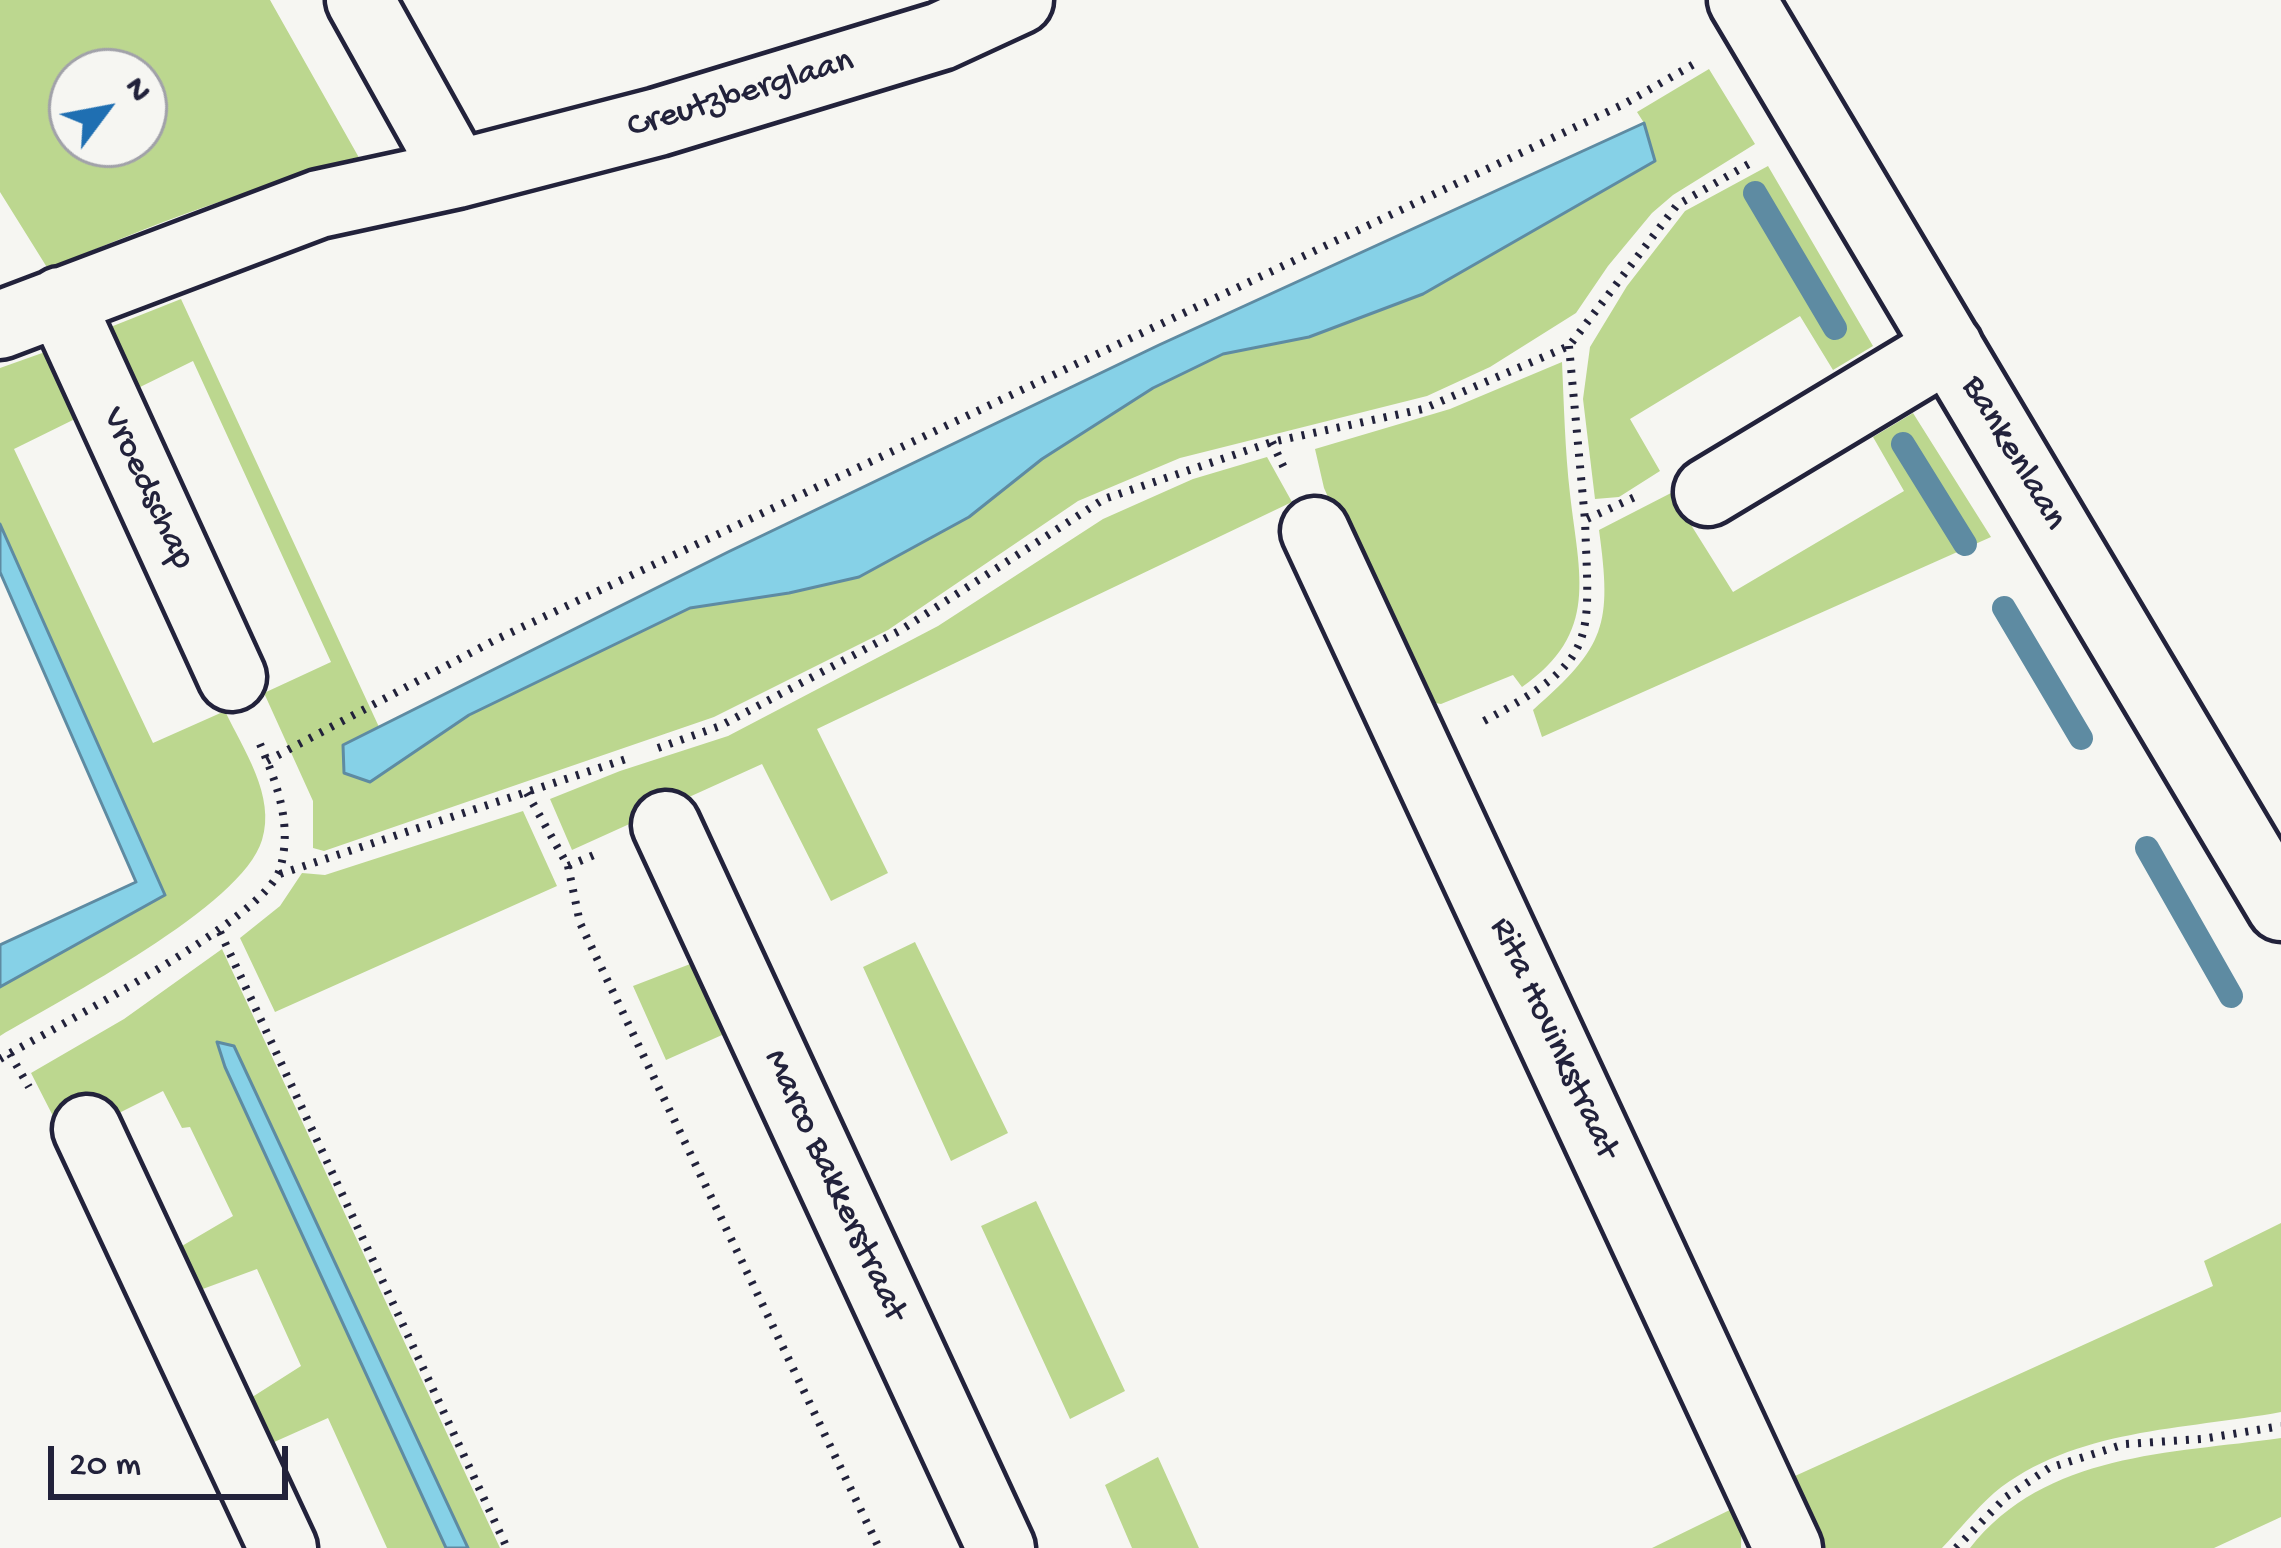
<!DOCTYPE html>
<style>
body{margin:0}
#map{position:relative;width:2281px;height:1548px;overflow:hidden;background:#f6f6f2;font-family:"Gochi Hand",sans-serif}
canvas{display:block}
.north{position:absolute;left:48px;top:48px;width:120px;height:120px;box-sizing:border-box;background:#f6f6f2;border:3px solid #a1a1a9;border-radius:50%;rotate:58deg;font-size:33px;font-weight:700;line-height:48px;text-align:center;color:#22223b}
.north::after{content:'';display:block;margin:auto;width:42px;height:54px;background:#1f6fb2;clip-path:polygon(50% 0,100% 100%,50% 72%,0 100%)}
.scale{position:absolute;left:48px;top:1446px;width:240px;height:54px;box-sizing:border-box;border:6px solid #22223b;border-top:0;padding-left:15px;font-size:36px;line-height:42px;white-space:nowrap;color:#22223b;-webkit-text-stroke:9px #f6f6f2;paint-order:stroke}
</style>
<div id="map">
<canvas width="2281" height="1548"></canvas>
<div class="north">N</div>
<div class="scale">20 m</div>
</div>
<script>
const g = document.querySelector('canvas').getContext('2d');
g.lineJoin = 'round';
function fill(path, color) { g.fillStyle = color; g.fill(path, 'evenodd'); }
function strokePath(path, color, width, dash) { g.strokeStyle = color; g.lineWidth = width; g.lineCap = dash ? 'butt' : 'round'; g.setLineDash(dash || []); g.stroke(path); }
function drawText(font, color, halo, rows, align = 'center') {
  g.font = font + ' "Gochi Hand",sans-serif'; g.lineWidth = 9; g.setLineDash([]); g.textBaseline = 'middle'; g.strokeStyle = halo; g.fillStyle = color; for (const [text, x, y, turn = 0] of rows) {
    g.save(); g.translate(x, y); g.rotate((+turn || 0) * Math.PI / 180); g.textAlign = isNaN(turn) ? turn : align; if (halo) g.strokeText(text, 0, 0); g.fillText(text, 0, 0); g.restore();
  }
}
const green = new Path2D(`
 M 0,0 L 270,0 L 362,163 C 253,184 150,226 48,269 L 0,192 ZM 72,72 L 144,72 L 144,144 L 72,144 Z
 M 1709,69 L 1755,144 L 1673,195 L 1652,213 L 1608,266 L 1576,313 L 1490,367 L 1427,396 L 1180,458 L 1078,501 L 888,630 L 714,717 L 324,851 L 313,848 L 313,801 L 264,693 L 331,662 L 193,361 L 134,390 L 108,328 L 181,299 L 379,727 L 343,745 L 370,782 L 469,715 L 690,608 L 789,593 L 859,577 L 969,517 L 1042,459 L 1153,388 L 1223,354 L 1309,337 L 1644,123 L 1637,112 Z
 M 1768,166 L 1873,346 L 1833,370 L 1800,316 L 1630,419 L 1660,471 L 1619,497 L 1595,499 L 1583,399 L 1590,347 L 1627,286 L 1685,211 Z
 M 45,352 L 79,417 L 14,449 L 153,743 L 225,711 C 243,749 276,796 262,840 C 242,907 61,999 0,1036 L 0,987 L 164,895 L 0,524 L 0,368 Z
 M 1562,362 C 1564,406 1565,450 1570,494 C 1579,575 1600,633 1522,687 L 1513,675 L 1441,704 L 1419,700 L 1324,488 L 1315,449 L 1450,409 Z
 M 1913,413 L 1991,537 L 1542,737 L 1533,710 C 1606,646 1612,625 1599,530 L 1671,493 L 1733,592 L 1904,491 L 1873,437 Z
 M 1267,457 L 1292,502 L 817,729 L 888,873 L 831,901 L 762,764 L 572,850 L 550,799 L 620,771 L 728,736 L 938,626 L 1103,519 L 1193,479 Z
 M 523,811 L 557,886 L 275,1012 L 240,938 L 280,906 L 302,873 L 325,875 Z
 M 915,942 L 1008,1133 L 951,1161 L 863,967 Z
 M 222,949 L 500,1548 L 468,1548 L 318,1228 L 218,1043 L 225,1067 L 446,1548 L 387,1548 L 328,1418 L 272,1443 L 261,1441 L 246,1401 L 301,1366 L 257,1269 L 200,1290 L 187,1287 L 170,1253 L 233,1216 L 190,1127 L 182,1128 L 163,1091 L 119,1113 L 91,1099 L 55,1120 L 31,1073 L 124,1019 Z
 M 698,961 L 731,1031 L 666,1060 L 633,986 Z
 M 1036,1201 L 1125,1391 L 1070,1419 L 981,1226 Z
 M 2281,1223 L 2281,1412 C 2184,1430 2074,1428 1994,1493 C 1976,1509 1959,1530 1942,1548 L 1818,1548 L 1784,1481 L 2213,1286 L 2204,1261 Z
 M 2281,1438 L 2281,1517 L 2214,1548 L 1970,1548 C 2046,1452 2170,1454 2281,1438 Z
 M 1158,1457 L 1199,1548 L 1132,1548 L 1105,1485 Z
 M 1742,1504 L 1741,1548 L 1652,1548 Z`);
const water = new Path2D(`
 M 1644,123 L 1655,161 L 1423,294 L 1309,337 L 1223,354 L 1153,388 L 1042,459 L 969,517 L 859,577 L 789,593 L 690,608 L 469,715 L 370,782 L 344,773 L 343,745 L 728,552 L 1159,345 Z
 M 0,524 L 165,895 L 0,987 L 0,945 L 136,882 L 0,572 Z
 M 217,1042 L 234,1046 L 468,1548 L 446,1548 L 225,1067 Z`);
const stream = new Path2D(`
 M 1755,193 L 1835,328
 M 1903,444 L 1965,544
 M 2004,608 L 2081,738
 M 2147,848 L 2231,996`);
const path = new Path2D(`
 M 1569,346 L 1585,520
 M 1272,442 L 1284,468
 M 1484,721 C 1600,659 1589,642 1585,520 L 1637,496
 M 658,748 L 720,726 L 901,630 L 1104,499 L 1272,442 L 1423,409 L 1569,346 L 1677,205 L 1754,161
 M 267,761 L 493,641 L 1624,104 L 1694,64
 M 527,793 L 568,866 L 601,852
 M 568,866 L 580,923 L 879,1548
 M 280,874 L 626,759
 M 220,932 L 507,1548
 M 10,1054 L 29,1087
 M 0,1059 C 53,1028 266,919 280,869 C 293,825 277,784 260,744
 M 1956,1548 L 2006,1497 L 2049,1468 L 2125,1444 L 2202,1439 L 2281,1426`);
const minor = new Path2D(`
 M 360,0 L 457,174
 M 1742,0 L 2281,907
 M 60,301 L 232,677
 M 0,325 L 319,204 L 457,174 L 658,122 L 941,36 L 1019,0
 M 1708,492 L 1949,347
 M 1315,531 L 1788,1548
 M 666,825 L 1001,1548
 M 87,1129 L 283,1548`);
const streetNames = [
 ["Creutzberglaan",741,96,-17],
 ["Bankenlaan",2012,454,59],
 ["Vroedschap",146,489,65],
 ["Rita Hovinkstraat",1552,1039,65],
 ["Marco Bakkerstraat",833,1186,65]
];
fill(green, '#bcd78f');
fill(water, '#86d1e7');
strokePath(water, '#5e8ba2', 3);
strokePath(stream, '#5e8ba2', 24);
strokePath(minor, '#22223b', 75);
strokePath(path, '#22223b', 8, [3, 9]);
strokePath(minor, '#f6f6f2', 66);
drawText('36px', '#22223b', '#f6f6f2', streetNames);
</script>
